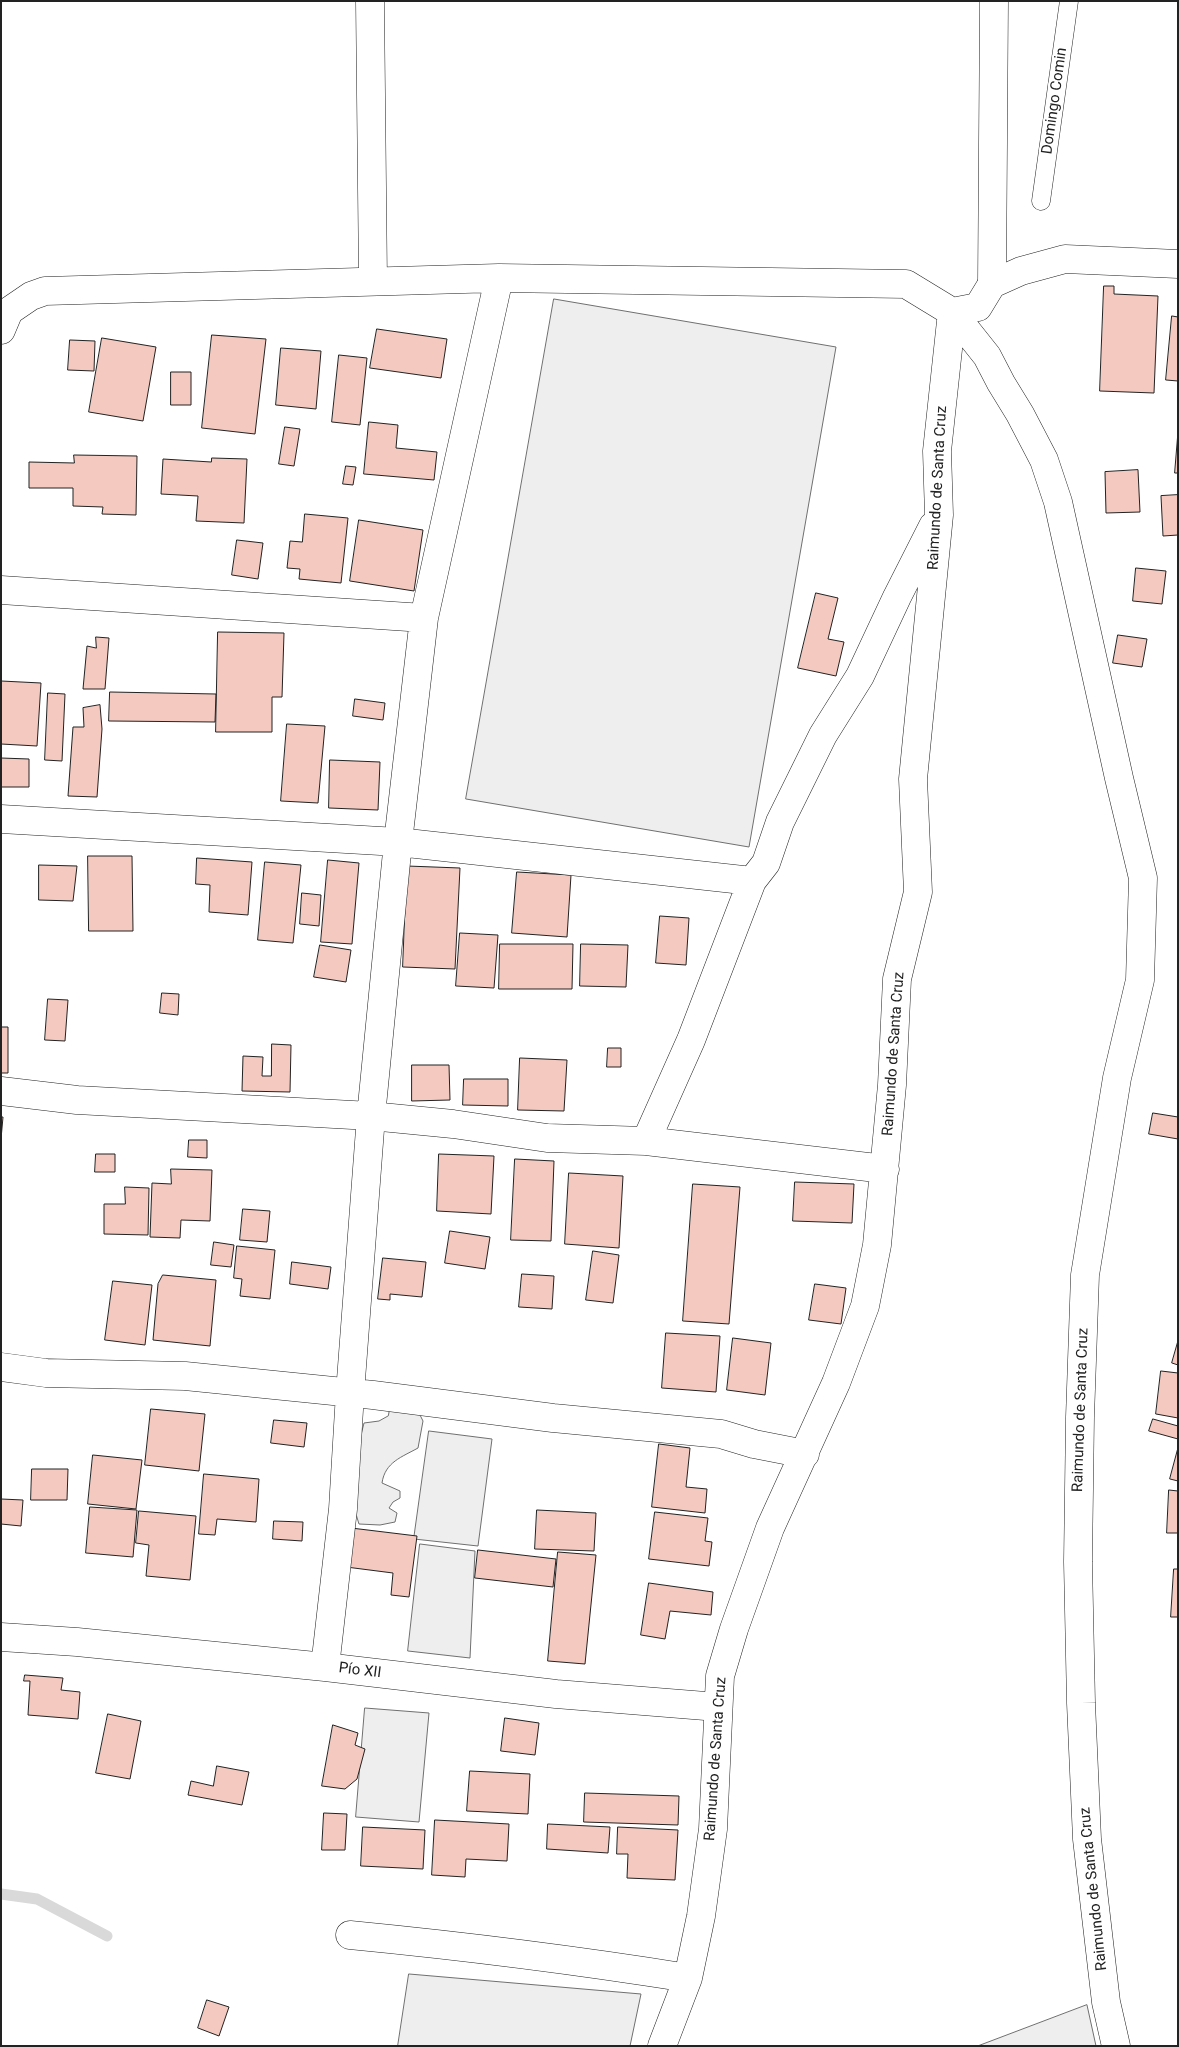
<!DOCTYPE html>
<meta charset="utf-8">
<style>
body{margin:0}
#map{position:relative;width:1179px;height:2047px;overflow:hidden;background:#fff;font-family:Roboto,sans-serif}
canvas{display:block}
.frame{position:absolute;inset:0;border:2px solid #222;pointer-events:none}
</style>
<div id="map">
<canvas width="1179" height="2047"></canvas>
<div class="frame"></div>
</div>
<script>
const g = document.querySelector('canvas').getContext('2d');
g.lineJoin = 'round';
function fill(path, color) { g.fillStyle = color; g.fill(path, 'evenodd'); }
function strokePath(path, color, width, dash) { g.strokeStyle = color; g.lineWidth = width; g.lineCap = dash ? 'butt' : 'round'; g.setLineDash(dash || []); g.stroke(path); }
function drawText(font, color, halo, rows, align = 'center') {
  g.font = font + ' Roboto,sans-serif'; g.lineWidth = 4; g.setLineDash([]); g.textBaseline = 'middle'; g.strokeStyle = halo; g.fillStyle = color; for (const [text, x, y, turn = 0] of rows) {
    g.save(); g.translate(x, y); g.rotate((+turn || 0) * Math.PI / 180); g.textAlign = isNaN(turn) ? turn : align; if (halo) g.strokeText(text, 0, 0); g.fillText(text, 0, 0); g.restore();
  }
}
const green = new Path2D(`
 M 554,299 L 836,347 L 749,847 L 466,799 Z
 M 390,1409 L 418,1411 L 423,1421 L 418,1448 C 402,1457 385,1462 382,1483 L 400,1491 L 400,1498 L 393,1502 L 389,1508 L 397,1513 L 395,1522 L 380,1525 L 359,1524 L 355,1511 L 357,1501 L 354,1489 L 359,1443 L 364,1423 L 379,1421 L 388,1416 Z
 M 429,1431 L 492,1439 L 478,1546 L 414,1539 Z
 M 420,1544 L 475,1551 L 470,1658 L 408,1651 Z
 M 365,1708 L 429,1713 L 419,1822 L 356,1817 Z
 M 409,1974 L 641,1994 L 630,2046 L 398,2046 Z
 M 1087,2005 L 1096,2046 L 978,2046 Z`);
const stream = new Path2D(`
 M 1,1894 L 37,1899 L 107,1936`);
const building = new Path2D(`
 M 1104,286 L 1114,286 L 1114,294 L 1158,296 L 1154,393 L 1100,391 Z
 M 1172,316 L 1178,317 L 1178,381 L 1166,380 Z
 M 377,329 L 447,339 L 441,378 L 370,368 Z
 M 212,335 L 266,339 L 255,434 L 202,428 Z
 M 102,338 L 156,347 L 143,421 L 89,412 Z
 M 70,340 L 95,341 L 94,371 L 68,370 Z
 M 281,348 L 321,351 L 316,409 L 276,405 Z
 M 339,355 L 367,358 L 360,425 L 332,422 Z
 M 171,372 L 191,372 L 191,405 L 171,405 Z
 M 369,422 L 398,425 L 396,448 L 437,452 L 434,480 L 364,474 Z
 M 285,427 L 300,429 L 294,466 L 279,464 Z
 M 1178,432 L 1178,473 L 1175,473 Z
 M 74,455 L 137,456 L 136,515 L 102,514 L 103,507 L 73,506 L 73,488 L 29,488 L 29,462 L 74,463 Z
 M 212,458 L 247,459 L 244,523 L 196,521 L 198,496 L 161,494 L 163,459 L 211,462 Z
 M 346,466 L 356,467 L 353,485 L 343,484 Z
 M 1138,470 L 1140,512 L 1106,513 L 1105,472 Z
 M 1178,495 L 1178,535 L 1163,536 L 1161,496 Z
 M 305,514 L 348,518 L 341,583 L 299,579 L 300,569 L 287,568 L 290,541 L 302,542 Z
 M 359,520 L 423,530 L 414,591 L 350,581 Z
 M 237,540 L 263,543 L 258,579 L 232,575 Z
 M 1136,568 L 1166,571 L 1162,604 L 1133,601 Z
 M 816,593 L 838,598 L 828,639 L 844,642 L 836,676 L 798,668 Z
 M 218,632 L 284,633 L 282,697 L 272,697 L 272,732 L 216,732 Z
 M 1118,635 L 1147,639 L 1142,667 L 1113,663 Z
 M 96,637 L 109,638 L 105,689 L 83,689 L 87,646 L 96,648 Z
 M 1,681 L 41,683 L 37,746 L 1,744 Z
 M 110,692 L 216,694 L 215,722 L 109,721 Z
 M 48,693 L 65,694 L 62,761 L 45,760 Z
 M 355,699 L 385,703 L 383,720 L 353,716 Z
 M 100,705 L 102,729 L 97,797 L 68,796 L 73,727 L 84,727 L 83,708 Z
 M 287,724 L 325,726 L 318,803 L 281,801 Z
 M 1,758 L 29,759 L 29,787 L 1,787 Z
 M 330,760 L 380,762 L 378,810 L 329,808 Z
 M 88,856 L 132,856 L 133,931 L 89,931 Z
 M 197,858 L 252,862 L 248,915 L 209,912 L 210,885 L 196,884 Z
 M 328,860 L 359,863 L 352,944 L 321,942 Z
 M 265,862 L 301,865 L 293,943 L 258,940 Z
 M 39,865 L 77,866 L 73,901 L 39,900 Z
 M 407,866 L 460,868 L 455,969 L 403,967 Z
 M 517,872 L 571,875 L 567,937 L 512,933 Z
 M 302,893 L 321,895 L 319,926 L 300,924 Z
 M 660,916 L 689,918 L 686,965 L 656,963 Z
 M 460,933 L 498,935 L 494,988 L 456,986 Z
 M 500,944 L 573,944 L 572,989 L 499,989 Z
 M 581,944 L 628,945 L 626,987 L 580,986 Z
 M 320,945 L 351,950 L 346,982 L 314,977 Z
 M 162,993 L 179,994 L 178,1015 L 160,1013 Z
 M 48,999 L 68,1000 L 65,1041 L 45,1040 Z
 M 1,1027 L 8,1027 L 8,1073 L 1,1073 Z
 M 272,1044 L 291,1045 L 290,1092 L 242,1091 L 243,1056 L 263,1057 L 262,1076 L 271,1076 Z
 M 608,1048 L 621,1048 L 621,1067 L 607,1067 Z
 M 520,1058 L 567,1060 L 564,1111 L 518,1110 Z
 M 412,1065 L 449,1065 L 450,1100 L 412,1101 Z
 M 464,1079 L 508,1079 L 508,1106 L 463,1105 Z
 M 1153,1113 L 1178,1117 L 1178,1139 L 1149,1134 Z
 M 1,1117 L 3,1117 L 1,1139 Z
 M 189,1140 L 207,1140 L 207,1158 L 188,1157 Z
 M 96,1154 L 115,1154 L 115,1172 L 95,1172 Z
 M 439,1154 L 494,1156 L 491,1214 L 437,1211 Z
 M 515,1159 L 554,1161 L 551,1241 L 511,1240 Z
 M 171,1169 L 212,1170 L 210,1221 L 181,1220 L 180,1238 L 150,1237 L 152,1183 L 171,1184 Z
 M 569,1173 L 623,1176 L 619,1248 L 565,1244 Z
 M 795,1182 L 854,1184 L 852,1223 L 793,1221 Z
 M 693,1184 L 740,1187 L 729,1324 L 683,1321 Z
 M 125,1187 L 149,1188 L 148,1235 L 104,1234 L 104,1204 L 125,1204 Z
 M 243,1209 L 270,1211 L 267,1242 L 240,1240 Z
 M 450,1231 L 490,1237 L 485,1269 L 445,1263 Z
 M 214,1242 L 234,1245 L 231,1267 L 211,1265 Z
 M 237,1246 L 275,1250 L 270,1299 L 240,1296 L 242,1279 L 234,1278 Z
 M 593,1251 L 619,1255 L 613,1303 L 586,1300 Z
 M 383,1258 L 426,1262 L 422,1297 L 390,1294 L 390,1300 L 378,1299 Z
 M 292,1262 L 331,1267 L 328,1289 L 290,1284 Z
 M 522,1274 L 554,1276 L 552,1309 L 519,1307 Z
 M 163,1275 L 216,1280 L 210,1346 L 153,1340 L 158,1284 Z
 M 113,1281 L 152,1285 L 145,1345 L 105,1340 Z
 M 815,1284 L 846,1288 L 841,1324 L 809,1320 Z
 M 666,1333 L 720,1336 L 716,1392 L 662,1388 Z
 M 733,1338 L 771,1343 L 765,1395 L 727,1390 Z
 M 1178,1341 L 1178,1365 L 1172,1363 Z
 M 1161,1371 L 1178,1373 L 1178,1418 L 1156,1414 Z
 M 151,1409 L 205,1414 L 199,1471 L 145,1465 Z
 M 1153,1419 L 1178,1426 L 1178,1439 L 1149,1431 Z
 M 274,1420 L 307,1423 L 304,1447 L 271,1443 Z
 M 659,1444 L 690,1448 L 686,1487 L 707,1489 L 705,1513 L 652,1507 Z
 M 1178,1448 L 1178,1481 L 1170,1479 Z
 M 93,1455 L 142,1460 L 136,1509 L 88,1504 Z
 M 32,1469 L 68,1469 L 67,1500 L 31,1500 Z
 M 204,1474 L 259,1479 L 256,1522 L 217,1519 L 215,1535 L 199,1534 Z
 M 1169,1490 L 1178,1491 L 1178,1533 L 1167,1533 Z
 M 1,1499 L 23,1500 L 21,1526 L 1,1524 Z
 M 90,1507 L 137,1510 L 133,1557 L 86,1553 Z
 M 537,1510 L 596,1513 L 594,1551 L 535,1549 Z
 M 139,1511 L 196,1516 L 190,1580 L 146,1576 L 149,1545 L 136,1543 Z
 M 655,1512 L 708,1518 L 705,1541 L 712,1542 L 709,1566 L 649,1559 Z
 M 274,1521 L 303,1522 L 302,1541 L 273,1539 Z
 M 351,1528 L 417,1536 L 409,1597 L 391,1595 L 393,1573 L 346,1567 Z
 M 478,1550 L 556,1559 L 553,1587 L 475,1578 Z
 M 558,1552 L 596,1555 L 585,1664 L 548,1661 Z
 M 1174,1569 L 1178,1569 L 1178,1617 L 1171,1617 Z
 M 649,1583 L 713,1592 L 711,1615 L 670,1611 L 665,1639 L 641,1635 Z
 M 25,1675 L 63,1678 L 61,1690 L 80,1692 L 78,1719 L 28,1715 L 30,1681 L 24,1681 Z
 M 108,1714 L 141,1721 L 130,1779 L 96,1773 Z
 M 505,1718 L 539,1723 L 535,1755 L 501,1751 Z
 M 333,1725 L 358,1733 L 355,1745 L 365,1749 L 357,1779 L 345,1789 L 322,1786 Z
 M 217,1766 L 249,1772 L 242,1805 L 188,1795 L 191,1781 L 213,1786 Z
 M 470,1771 L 530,1774 L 528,1814 L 467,1811 Z
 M 585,1793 L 679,1796 L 678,1825 L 584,1822 Z
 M 324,1813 L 347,1814 L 345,1850 L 322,1850 Z
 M 435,1820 L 509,1824 L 507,1861 L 466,1859 L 465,1877 L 432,1875 Z
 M 548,1824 L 610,1827 L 608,1853 L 547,1849 Z
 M 363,1827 L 425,1830 L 423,1869 L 361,1866 Z
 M 618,1827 L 678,1830 L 675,1880 L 627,1878 L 628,1854 L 617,1854 Z
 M 207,2000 L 229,2007 L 219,2036 L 198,2028 Z`);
const lane = new Path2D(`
 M 1041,201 L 1069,1`);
const street = new Path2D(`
 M 1,330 L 9,311 L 31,296 L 45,291 L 499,278 L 906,284 L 952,312 L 978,307 L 992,284 L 1021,271 L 1065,259 L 1178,264
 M 1,590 L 424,618
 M 1,819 L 398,842 L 752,881
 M 1,1091 L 77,1100 L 371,1116 L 453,1124 L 547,1138 L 646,1141 L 691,1040 L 752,881 L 766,863 L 780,822 L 823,735 L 860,676 L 897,597 L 933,526
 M 646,1141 L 885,1169
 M 1,1367 L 46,1373 L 185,1376 L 373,1395 L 553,1418 L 721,1434 L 754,1444 L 805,1454
 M 1,1637 L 77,1642 L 325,1667 L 556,1694 L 718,1707
 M 325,1667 L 343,1509 L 350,1393 L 371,1116 L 398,842 L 424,618 L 499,278
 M 350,1935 C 463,1946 575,1960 688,1978
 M 662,2046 L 688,1978 L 701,1916 L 713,1829 L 720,1676 L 734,1629 L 770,1528 L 836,1383 L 865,1306 L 877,1245 L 892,1085 L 897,979 L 918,892 L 913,779 L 939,515 L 937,451 L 952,312 L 987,356 L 1001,383 L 1020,414 L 1044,460 L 1058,502 L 1119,778 L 1143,878 L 1140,980 L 1117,1078 L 1085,1275 L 1080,1417 L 1078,1562 L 1081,1703 L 1087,1839 L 1106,2002 L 1116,2046`);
const secondary = new Path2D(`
 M 370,1 L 373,281
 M 992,284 L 994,1`);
const streetNames = [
 ["Domingo Comin",1055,101,-82],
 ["Raimundo de Santa Cruz",938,488,-87],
 ["Raimundo de Santa Cruz",894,1054,-86],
 ["Raimundo de Santa Cruz",1081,1410,-88],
 ["Pío XII",360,1671,7],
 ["Raimundo de Santa Cruz",716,1759,-86],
 ["Raimundo de Santa Cruz",1094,1889,-96]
];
fill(green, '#eee');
strokePath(green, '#6f6f6f', 1);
strokePath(stream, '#d9d9d9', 11);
fill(building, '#f3c9c0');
strokePath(building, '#222', 1);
strokePath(lane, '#222', 19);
strokePath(street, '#222', 29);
strokePath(secondary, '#222', 29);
strokePath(lane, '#fff', 18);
strokePath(street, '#fff', 28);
strokePath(secondary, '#fff', 28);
drawText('15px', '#222', '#fff', streetNames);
</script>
